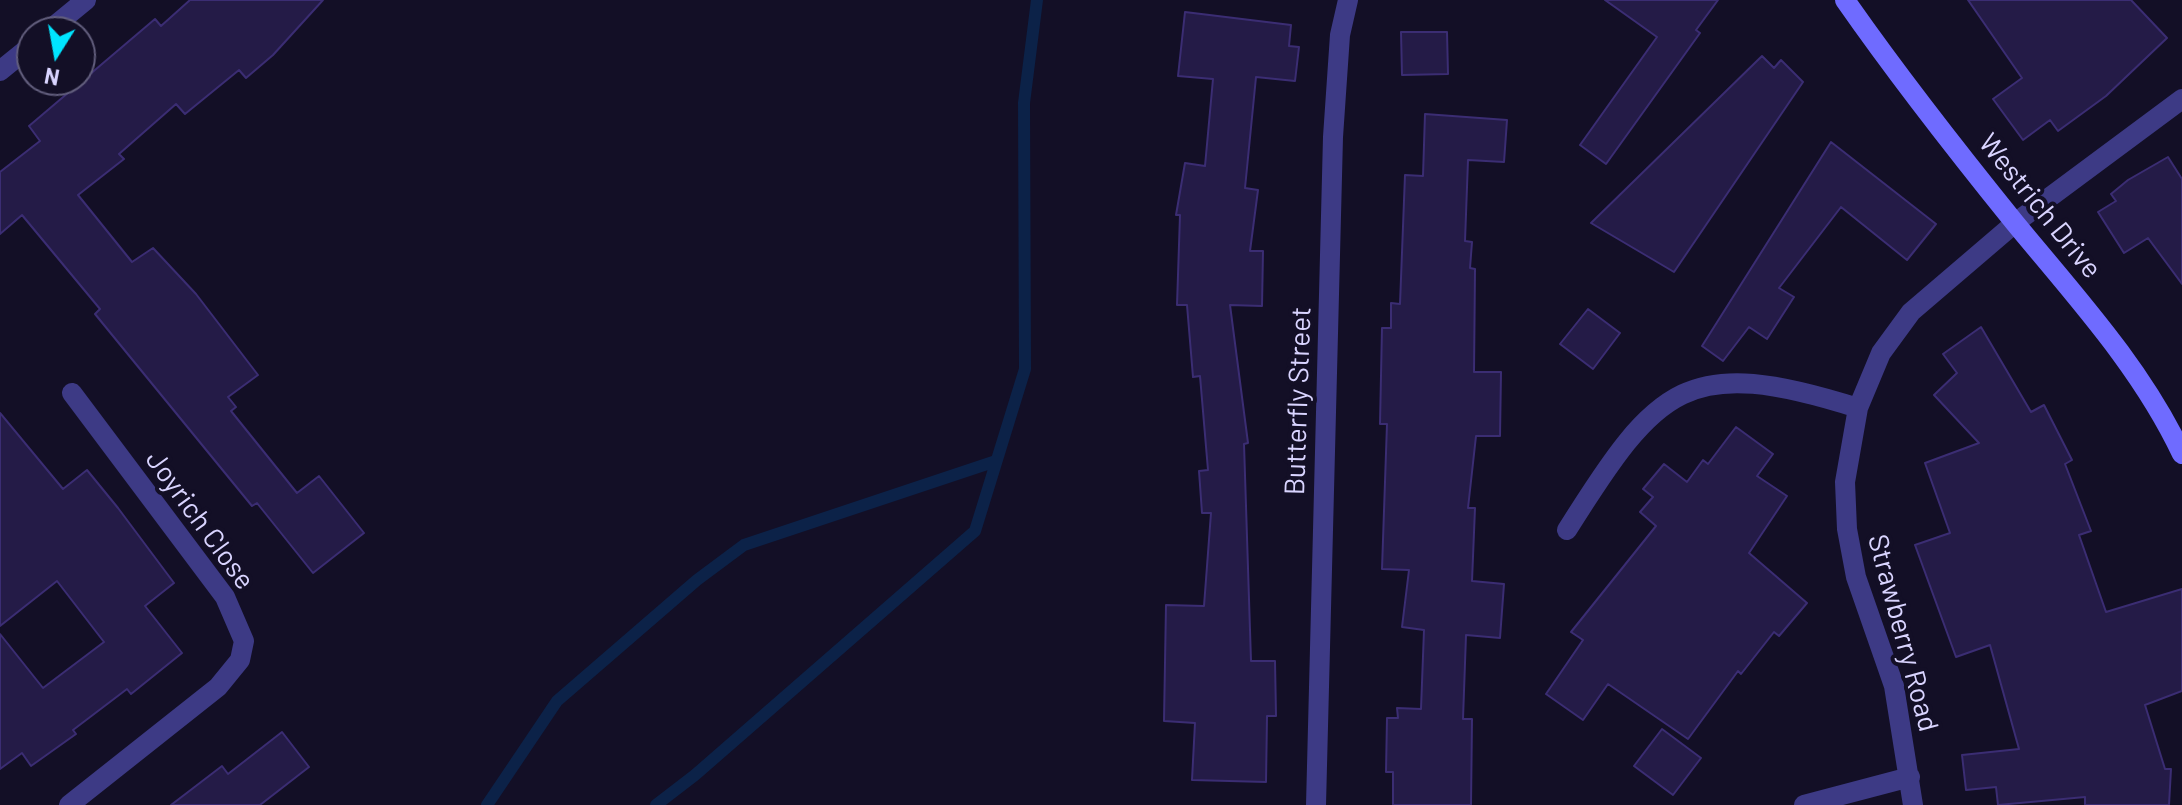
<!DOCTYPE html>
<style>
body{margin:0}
#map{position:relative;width:2182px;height:805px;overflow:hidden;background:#130f26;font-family:Barlow,sans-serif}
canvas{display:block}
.north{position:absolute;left:16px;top:16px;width:80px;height:80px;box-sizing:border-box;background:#130f26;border:2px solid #625e7d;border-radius:50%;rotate:191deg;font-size:22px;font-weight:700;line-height:32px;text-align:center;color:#d9d4ff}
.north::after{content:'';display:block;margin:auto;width:28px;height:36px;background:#00e5ff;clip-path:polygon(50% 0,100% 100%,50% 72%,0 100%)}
</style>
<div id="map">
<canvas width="2182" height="805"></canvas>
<div class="north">N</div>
</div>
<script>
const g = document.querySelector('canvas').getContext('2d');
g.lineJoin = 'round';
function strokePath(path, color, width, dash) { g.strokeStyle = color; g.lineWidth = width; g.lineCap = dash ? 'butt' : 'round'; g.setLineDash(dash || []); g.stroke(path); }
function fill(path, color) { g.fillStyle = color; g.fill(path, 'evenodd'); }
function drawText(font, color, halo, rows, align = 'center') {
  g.font = font + ' Barlow,sans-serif'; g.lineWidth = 8; g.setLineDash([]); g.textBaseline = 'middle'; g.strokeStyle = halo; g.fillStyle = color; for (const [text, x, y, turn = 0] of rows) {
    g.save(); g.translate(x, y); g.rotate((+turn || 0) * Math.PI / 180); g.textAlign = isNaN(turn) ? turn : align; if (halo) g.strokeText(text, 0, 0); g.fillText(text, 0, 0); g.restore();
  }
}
const stream = new Path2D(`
 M 487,805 L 557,701 L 697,580 L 744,545 L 996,461
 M 656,805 L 695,775 L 975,531 L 1025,369 L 1024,103 L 1037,0`);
const building = new Path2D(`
 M 190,0 L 323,0 L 273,55 L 246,78 L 239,70 L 185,114 L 176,104 L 119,154 L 124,159 L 78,195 L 132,262 L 153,248 L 196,294 L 258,375 L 228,397 L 236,407 L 231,411 L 297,493 L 319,476 L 364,533 L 313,573 L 257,503 L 252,506 L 95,314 L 100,309 L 22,215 L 0,234 L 0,172 L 40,141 L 29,126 L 155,19 L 161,26 Z
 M 1605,0 L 1718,0 L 1696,30 L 1700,33 L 1606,164 L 1580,145 L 1657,37 Z
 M 1968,0 L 2131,0 L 2167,38 L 2106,96 L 2058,131 L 2050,120 L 2023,140 L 1993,99 L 2022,78 Z
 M 1185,12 L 1291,25 L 1289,46 L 1299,47 L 1295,81 L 1256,77 L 1245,188 L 1258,190 L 1250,251 L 1263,251 L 1262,306 L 1230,305 L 1248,443 L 1244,444 L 1251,661 L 1275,661 L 1276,716 L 1267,716 L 1266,782 L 1192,780 L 1195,723 L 1164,721 L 1166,605 L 1204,606 L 1211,513 L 1202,513 L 1199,471 L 1208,470 L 1200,376 L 1193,377 L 1187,305 L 1177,305 L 1180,215 L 1176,215 L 1185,163 L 1205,166 L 1213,79 L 1178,76 Z
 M 1401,32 L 1447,32 L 1448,74 L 1402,75 Z
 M 1762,56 L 1774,68 L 1781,60 L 1803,82 L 1674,272 L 1591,223 Z
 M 1425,114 L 1507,120 L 1504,162 L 1468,160 L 1465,241 L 1472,242 L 1470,268 L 1475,269 L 1474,372 L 1501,372 L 1500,436 L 1476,436 L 1468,508 L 1475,508 L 1472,581 L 1504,584 L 1500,638 L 1466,635 L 1463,719 L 1472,719 L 1471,805 L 1393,805 L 1393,772 L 1386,772 L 1387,718 L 1398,718 L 1397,708 L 1421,709 L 1424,630 L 1402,627 L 1409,570 L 1382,569 L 1387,424 L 1380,424 L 1382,328 L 1391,328 L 1391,303 L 1400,304 L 1405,175 L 1423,176 Z
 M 1831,142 L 1936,224 L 1907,260 L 1841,207 L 1779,288 L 1794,297 L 1767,339 L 1749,327 L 1723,361 L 1702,346 Z
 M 2168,157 L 2182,179 L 2182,284 L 2148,238 L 2124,253 L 2098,212 L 2116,201 L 2111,194 L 2128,180 Z
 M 1588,309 L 1620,333 L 1593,369 L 1560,344 Z
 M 1981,327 L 2031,412 L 2044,405 L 2072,460 L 2065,464 L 2091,531 L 2079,535 L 2106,612 L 2182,589 L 2182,691 L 2145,705 L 2165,769 L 2171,769 L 2169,805 L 2085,805 L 2085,797 L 1998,805 L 1996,787 L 1966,790 L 1962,755 L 2019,749 L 1990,645 L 1956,657 L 1915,545 L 1950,533 L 1925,463 L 1979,443 L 1934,395 L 1957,373 L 1943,354 Z
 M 0,413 L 63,489 L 87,470 L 118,508 L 174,583 L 145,606 L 182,653 L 131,694 L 127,689 L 73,730 L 76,734 L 31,766 L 22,753 L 0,769 L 0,634 L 43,688 L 104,642 L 57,581 L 0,626 Z
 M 1736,427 L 1773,454 L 1757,476 L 1787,496 L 1749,553 L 1807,603 L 1779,636 L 1774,632 L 1741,674 L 1738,671 L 1688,739 L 1608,684 L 1583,720 L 1546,694 L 1583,640 L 1571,632 L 1656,526 L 1640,512 L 1653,497 L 1643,489 L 1664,464 L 1687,482 L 1703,460 L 1708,464 Z
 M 1662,729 L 1701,758 L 1673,795 L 1634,766 Z
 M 282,732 L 309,767 L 260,805 L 171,805 L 222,766 L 228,774 Z`);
const street = new Path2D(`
 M 47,32 L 86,0
 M 0,71 L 32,45
 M 1567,530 C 1658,385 1687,354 1858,408
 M 69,805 L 218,687 L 240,660 L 244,641 L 225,597 L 72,393
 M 1316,805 L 1333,137 L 1340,35 L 1348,0
 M 1804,805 L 1910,777
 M 1913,805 L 1894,686 L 1856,577 L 1847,529 L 1845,482 L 1858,408 L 1881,353 L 1911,312 L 2015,223 L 2182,99`);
const secondary = new Path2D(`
 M 1845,0 C 1898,76 1956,150 2015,223 C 2075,296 2141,367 2182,454`);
const streetNames = [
 ["Westrich Drive",2040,206,51],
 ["Butterfly Street",1298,401,-88],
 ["Joyrich Close",200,520,54],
 ["Strawberry Road",1903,633,75]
];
strokePath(stream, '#0c2248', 12);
fill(building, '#241b47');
strokePath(building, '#3b2d73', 2);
strokePath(street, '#3d3a85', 20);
strokePath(secondary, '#6f6bff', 20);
drawText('28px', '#d9d4ff', '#130f26', streetNames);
</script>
